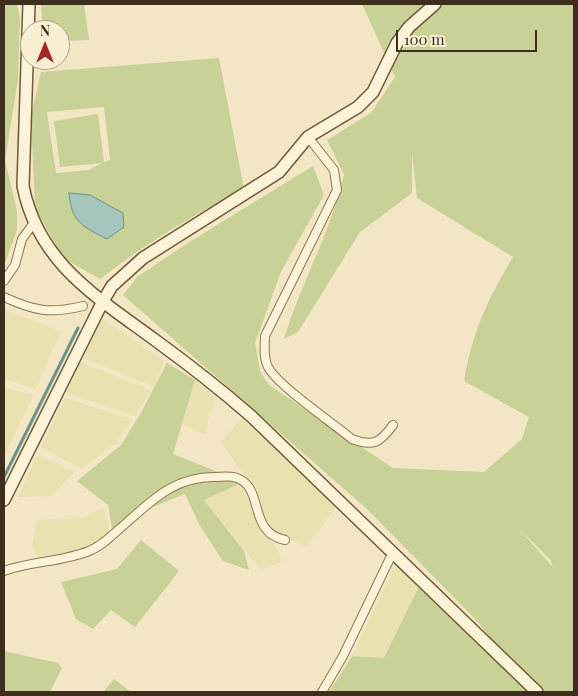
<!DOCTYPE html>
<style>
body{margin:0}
#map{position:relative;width:578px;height:696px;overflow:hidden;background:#f2e6c4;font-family:"Playfair Display",serif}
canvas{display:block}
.frame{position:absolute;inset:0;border:5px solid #3e2e1d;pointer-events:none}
.north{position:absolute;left:20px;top:20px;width:50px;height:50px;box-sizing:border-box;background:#f9f0d4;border:1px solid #aea28b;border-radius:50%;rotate:0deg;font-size:14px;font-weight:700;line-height:20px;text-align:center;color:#3e2e1d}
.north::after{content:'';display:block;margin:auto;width:18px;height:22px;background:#a42622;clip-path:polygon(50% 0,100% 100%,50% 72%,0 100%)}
.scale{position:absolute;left:396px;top:30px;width:141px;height:22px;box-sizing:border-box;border:2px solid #3e2e1d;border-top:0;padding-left:6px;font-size:15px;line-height:18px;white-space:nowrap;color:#3e2e1d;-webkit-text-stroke:4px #f9f0d4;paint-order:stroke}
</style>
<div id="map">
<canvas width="578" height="696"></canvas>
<div class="frame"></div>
<div class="north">N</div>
<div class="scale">100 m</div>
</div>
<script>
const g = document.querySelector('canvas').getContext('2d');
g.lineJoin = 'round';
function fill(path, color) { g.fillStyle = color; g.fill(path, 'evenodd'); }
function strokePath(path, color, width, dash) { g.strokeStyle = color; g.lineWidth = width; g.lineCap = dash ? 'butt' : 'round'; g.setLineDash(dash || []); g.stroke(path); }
const farmland = new Path2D(`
 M 4,310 L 61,331 L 36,389 L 4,379 Z
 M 102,319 L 164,360 L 155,387 L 83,358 Z
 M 80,362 L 150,390 L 136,416 L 66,393 Z
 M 195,380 L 215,397 L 205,435 L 182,424 Z
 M 4,388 L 34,395 L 4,456 Z
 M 65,398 L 132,419 L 116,443 L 82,469 L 41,447 Z
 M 242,418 L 337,506 L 306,547 L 276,534 L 268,525 L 256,493 L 221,442 Z
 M 37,455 L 74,472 L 52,496 L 18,497 Z
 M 243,482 L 282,561 L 261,570 L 204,500 Z
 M 103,508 L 110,532 L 98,546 L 70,557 L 38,557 L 32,546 L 37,520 L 82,518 Z
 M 395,566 L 419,585 L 384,659 L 352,656 Z`);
const green = new Path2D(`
 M 4,4 L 17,4 L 20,19 L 18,80 L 5,160 L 17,211 L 17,230 L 4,266 Z
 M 41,4 L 84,4 L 89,40 L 60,41 L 60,30 L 43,30 Z
 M 362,4 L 574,4 L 574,692 L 329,692 L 352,656 L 384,658 L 422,580 L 506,660 L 479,623 L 368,510 L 123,295 L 137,277 L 191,241 L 313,166 L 324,195 L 281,272 L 255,343 L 260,371 L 269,385 L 393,468 L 484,472 L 522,439 L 529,417 L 464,381 C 473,330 487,301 513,257 L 417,198 L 412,154 L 412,193 L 360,232 L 298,332 L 284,339 C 301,283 331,232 344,175 L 327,140 L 371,113 L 395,77 ZM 519,529 L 550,559 L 553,567 Z
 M 219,58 L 244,189 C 193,215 145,244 100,279 L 63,258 L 35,208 L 31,116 L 41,72 ZM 104,107 L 110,160 L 104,162 L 98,114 L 54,121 L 60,167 L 102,163 L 89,170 L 56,173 L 47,112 Z
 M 167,363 L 195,380 L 173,454 L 243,482 L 204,500 L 244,551 L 249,570 L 223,561 L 200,526 L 185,494 L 140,512 L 113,534 L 108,505 L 77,481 L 121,445 L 142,411 Z
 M 141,540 L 179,571 L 135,627 L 111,610 L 93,629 L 76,619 L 61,582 L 117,569 Z
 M 4,651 L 58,663 L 62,668 L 50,692 L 4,692 Z
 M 114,679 L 131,692 L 103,692 Z`);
const water = new Path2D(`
 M 69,193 L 90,195 L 123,213 L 124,227 L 107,239 C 83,227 71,222 69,193 Z`);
const stream = new Path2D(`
 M 4,477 L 78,328`);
const street = new Path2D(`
 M 308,137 L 334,170 L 337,190 L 265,336 C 265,346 263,358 268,367 C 278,386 333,423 352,439 C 373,447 380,443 393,425
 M 4,281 L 15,265 L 22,239 L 33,224
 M 4,297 C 34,311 50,314 83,306
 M 4,571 C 31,561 62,562 89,551 C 100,547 108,539 117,531 C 148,505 170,477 214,477 C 221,477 231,475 237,478 C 265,488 247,532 285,540
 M 322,692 L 343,656 L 393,552`);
const secondary = new Path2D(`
 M 29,4 L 23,186 C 38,263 97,297 155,340 C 188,364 220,389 251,416 L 537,692
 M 4,500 L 103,301 L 112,286 L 143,258 L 279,172 L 308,137 L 358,107 L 373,92 L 397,43 L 409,27 L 435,4`);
fill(farmland, '#e9e2b0');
fill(green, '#c8d296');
fill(water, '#a6c5bd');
strokePath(water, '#6b958c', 1);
strokePath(stream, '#6b958c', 3);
strokePath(street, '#8f7758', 10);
strokePath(secondary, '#71583b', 14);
strokePath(street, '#fcf3d8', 8);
strokePath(secondary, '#fcf3d8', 11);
</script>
